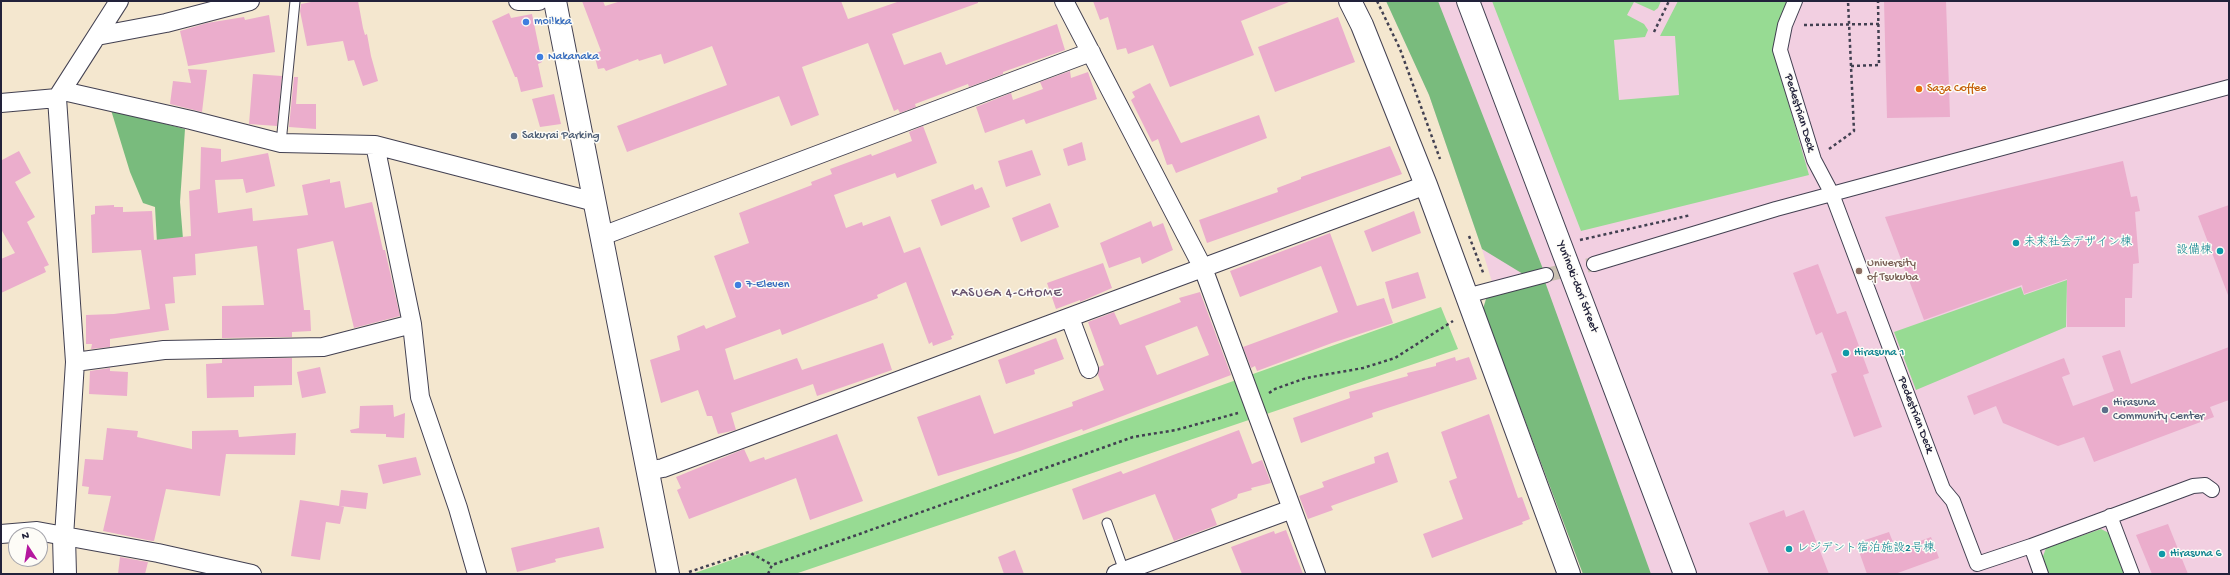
<!DOCTYPE html>
<meta charset="utf-8">
<style>
body{margin:0}
#map{position:relative;width:2230px;height:575px;overflow:hidden;background:#f4e7cf;font-family:"Gochi Hand",sans-serif}
canvas{display:block}
.frame{position:absolute;inset:0;border:2px solid #22223b;pointer-events:none}
.north{position:absolute;left:8px;top:527px;width:40px;height:40px;box-sizing:border-box;background:#fdfcf7;border:1px solid #a5a5ac;border-radius:50%;rotate:348deg;font-size:11px;font-weight:700;line-height:16px;text-align:center;color:#22223b}
.north::after{content:'';display:block;margin:auto;width:14px;height:18px;background:#b5179e;clip-path:polygon(50% 0,100% 100%,50% 72%,0 100%)}
</style>
<div id="map">
<canvas width="2230" height="575"></canvas>
<div class="frame"></div>
<div class="north">N</div>
</div>
<script>
const g = document.querySelector('canvas').getContext('2d');
g.lineJoin = 'round';
function fill(path, color) { g.fillStyle = color; g.fill(path, 'evenodd'); }
function strokePath(path, color, width, dash) { g.strokeStyle = color; g.lineWidth = width; g.lineCap = dash ? 'butt' : 'round'; g.setLineDash(dash || []); g.stroke(path); }
function drawText(font, color, halo, rows, align = 'center') {
  g.font = font + ' "Gochi Hand","Klee One",sans-serif'; g.lineWidth = 3; g.setLineDash([]); g.textBaseline = 'middle'; g.strokeStyle = halo; g.fillStyle = color; for (const [text, x, y, turn = 0] of rows) {
    g.save(); g.translate(x, y); g.rotate((+turn || 0) * Math.PI / 180); g.textAlign = isNaN(turn) ? turn : align; if (halo) g.strokeText(text, 0, 0); g.fillText(text, 0, 0); g.restore();
  }
}
const built = new Path2D(`
 M 1386,1 L 2229,1 L 2229,574 L 1583,574 L 1483,309 L 1486,299 L 1495,292 L 1482,249 L 1429,95 Z`);
const green = new Path2D(`
 M 1492,1 L 1661,1 L 1658,8 L 1654,11 L 1634,2 L 1627,15 L 1644,24 L 1648,30 L 1645,37 L 1614,40 L 1619,100 L 1679,95 L 1675,36 L 1660,36 L 1678,1 L 1789,1 L 1775,56 L 1809,175 L 1581,231 Z
 M 2067,280 L 2066,327 L 1916,390 L 1894,332 L 2021,287 L 2024,295 Z
 M 1441,307 L 1458,349 L 795,574 L 692,574 Z
 M 2101,529 L 2111,534 L 2126,574 L 2048,574 L 2042,559 L 2046,548 Z`);
const forest = new Path2D(`
 M 1386,1 L 1438,1 L 1543,269 L 1523,274 L 1482,249 L 1429,95 Z
 M 111,110 L 185,129 L 180,202 L 183,239 L 157,243 L 155,207 L 143,203 L 130,172 Z
 M 1544,279 L 1651,574 L 1583,574 L 1483,309 L 1486,299 L 1495,292 Z`);
const building = new Path2D(`
 M 316,1 L 358,1 L 363,28 L 365,35 L 367,34 L 371,56 L 378,81 L 363,86 L 354,60 L 348,61 L 343,41 L 307,46 L 300,11 L 301,4 Z
 M 582,1 L 603,1 L 605,6 L 621,1 L 841,1 L 848,19 L 900,1 L 978,1 L 978,3 L 892,34 L 904,65 L 941,52 L 946,65 L 1057,24 L 1065,50 L 1003,72 L 1003,74 L 969,87 L 968,84 L 915,104 L 916,107 L 900,113 L 898,109 L 894,111 L 868,43 L 802,67 L 819,115 L 791,126 L 779,96 L 627,152 L 617,126 L 727,85 L 712,46 L 664,64 L 661,54 L 639,61 L 638,59 L 606,71 L 604,68 L 598,69 L 594,54 L 601,51 Z
 M 1093,1 L 1289,1 L 1289,2 L 1241,21 L 1254,55 L 1170,87 L 1153,45 L 1128,54 L 1126,48 L 1117,50 L 1108,17 L 1100,20 Z
 M 1884,1 L 1946,1 L 1950,117 L 1887,118 Z
 M 509,13 L 511,18 L 532,14 L 542,62 L 538,64 L 543,87 L 521,92 L 517,77 L 515,77 L 492,21 Z
 M 269,15 L 275,52 L 188,66 L 180,31 L 207,23 L 244,17 L 245,20 Z
 M 1338,17 L 1355,62 L 1275,92 L 1258,47 Z
 M 188,69 L 207,70 L 202,112 L 170,104 L 173,81 L 191,83 Z
 M 1070,71 L 1071,78 L 1088,72 L 1097,99 L 1026,124 L 1024,119 L 985,133 L 976,107 L 1011,93 L 1013,100 L 1043,89 L 1040,82 Z
 M 253,74 L 282,76 L 277,126 L 249,124 Z
 M 294,77 L 298,77 L 296,104 L 316,104 L 316,129 L 289,127 Z
 M 1150,83 L 1181,143 L 1259,115 L 1267,138 L 1176,173 L 1172,164 L 1167,165 L 1158,139 L 1152,142 L 1131,100 L 1135,97 L 1132,92 Z
 M 554,94 L 561,124 L 540,127 L 532,99 Z
 M 923,126 L 937,163 L 897,178 L 895,173 L 834,195 L 846,228 L 862,222 L 863,226 L 890,216 L 904,253 L 920,247 L 954,335 L 951,336 L 952,339 L 933,346 L 932,342 L 929,344 L 906,282 L 877,295 L 878,298 L 782,335 L 780,329 L 725,349 L 734,380 L 797,358 L 802,370 L 883,343 L 892,370 L 817,396 L 813,384 L 731,413 L 736,430 L 718,434 L 712,416 L 707,416 L 698,390 L 661,403 L 650,360 L 680,350 L 677,336 L 704,325 L 706,329 L 736,317 L 714,256 L 749,243 L 739,213 L 812,185 L 811,182 L 832,174 L 830,169 L 871,154 L 872,156 L 912,141 L 909,132 Z
 M 1082,142 L 1086,160 L 1068,166 L 1063,149 Z
 M 1390,146 L 1402,174 L 1207,243 L 1199,220 L 1278,192 L 1277,188 L 1301,179 L 1301,177 Z
 M 201,147 L 221,149 L 221,162 L 268,153 L 275,186 L 246,193 L 243,179 L 215,180 L 218,213 L 252,208 L 253,221 L 308,215 L 302,185 L 330,179 L 330,183 L 340,181 L 345,208 L 372,202 L 383,250 L 385,250 L 400,316 L 354,328 L 333,241 L 297,249 L 304,310 L 310,310 L 311,331 L 292,332 L 292,337 L 222,338 L 222,306 L 264,305 L 257,246 L 195,254 L 196,275 L 173,277 L 175,303 L 165,304 L 169,330 L 110,339 L 110,347 L 91,349 L 92,344 L 86,344 L 86,315 L 114,314 L 150,309 L 141,250 L 92,253 L 91,215 L 95,214 L 95,206 L 114,205 L 114,207 L 123,207 L 123,212 L 152,211 L 154,240 L 191,236 L 189,191 L 200,189 Z
 M 1032,150 L 1041,175 L 1006,187 L 998,161 Z
 M 19,151 L 31,173 L 15,182 L 35,217 L 27,222 L 49,265 L 44,267 L 46,272 L 1,293 L 1,259 L 15,253 L 1,229 L 1,158 L 2,160 Z
 M 2123,161 L 2131,197 L 2137,196 L 2140,211 L 2135,212 L 2139,263 L 2133,264 L 2132,298 L 2125,298 L 2125,327 L 2067,327 L 2067,279 L 2024,294 L 2022,285 L 1924,320 L 1885,217 Z
 M 973,184 L 975,190 L 982,187 L 990,207 L 941,226 L 931,200 Z
 M 1050,203 L 1059,227 L 1021,242 L 1012,218 Z
 M 2229,205 L 2229,294 L 2228,295 L 2198,216 Z
 M 1414,211 L 1421,233 L 1372,252 L 1364,231 Z
 M 1151,221 L 1153,227 L 1163,223 L 1173,250 L 1142,264 L 1140,257 L 1109,268 L 1100,243 Z
 M 1330,233 L 1357,306 L 1384,298 L 1393,323 L 1332,343 L 1257,371 L 1255,366 L 1251,368 L 1243,347 L 1338,312 L 1321,266 L 1240,297 L 1230,271 Z
 M 1103,263 L 1112,288 L 1080,302 L 1080,300 L 1056,309 L 1047,283 Z
 M 1818,264 L 1837,314 L 1846,311 L 1869,373 L 1863,375 L 1882,427 L 1854,437 L 1831,374 L 1837,372 L 1822,332 L 1816,335 L 1793,273 Z
 M 1418,272 L 1426,298 L 1392,309 L 1385,282 Z
 M 1200,292 L 1231,375 L 1083,431 L 1082,429 L 1020,451 L 938,476 L 917,417 L 980,395 L 994,434 L 1073,406 L 1072,402 L 1104,390 L 1098,375 L 1099,367 L 1104,365 L 1088,322 L 1114,312 L 1120,325 L 1181,302 L 1179,298 ZM 1197,326 L 1209,355 L 1157,375 L 1145,346 Z
 M 1056,338 L 1064,359 L 1034,370 L 1035,374 L 1006,384 L 998,360 Z
 M 2229,347 L 2229,400 L 2210,407 L 2214,417 L 2094,462 L 2084,437 L 2058,446 L 2003,423 L 1996,406 L 1974,415 L 1967,396 L 2064,358 L 2070,374 L 2062,377 L 2073,406 L 2114,391 L 2102,356 L 2120,350 L 2131,384 Z
 M 1455,357 L 1456,361 L 1469,357 L 1477,379 L 1372,413 L 1373,417 L 1301,443 L 1293,418 L 1350,398 L 1349,392 L 1408,376 L 1407,373 L 1436,366 L 1436,363 Z
 M 292,358 L 292,385 L 254,386 L 254,397 L 207,398 L 206,364 L 222,363 L 222,359 Z
 M 320,367 L 326,393 L 302,398 L 297,372 Z
 M 110,368 L 110,371 L 128,372 L 127,396 L 89,394 L 90,371 Z
 M 393,405 L 394,417 L 405,413 L 404,438 L 386,437 L 386,434 L 351,433 L 350,430 L 359,428 L 360,406 Z
 M 1489,414 L 1518,498 L 1522,497 L 1530,519 L 1522,522 L 1523,524 L 1432,558 L 1423,534 L 1463,519 L 1449,481 L 1457,478 L 1441,432 Z
 M 107,428 L 138,431 L 137,437 L 192,449 L 192,431 L 238,430 L 239,437 L 296,433 L 295,455 L 226,454 L 220,496 L 166,489 L 154,541 L 152,541 L 103,531 L 111,496 L 88,494 L 89,487 L 82,486 L 85,459 L 103,460 Z
 M 1239,430 L 1252,464 L 1262,460 L 1271,483 L 1251,488 L 1252,490 L 1238,494 L 1237,498 L 1211,509 L 1217,525 L 1174,541 L 1155,494 L 1083,520 L 1072,489 L 1121,471 L 1123,474 Z
 M 837,434 L 863,501 L 810,520 L 796,478 L 689,519 L 677,490 L 681,488 L 676,477 L 744,449 L 750,462 L 764,457 L 765,460 Z
 M 1388,452 L 1398,482 L 1331,506 L 1333,510 L 1308,519 L 1299,496 L 1324,487 L 1322,482 L 1375,463 L 1374,457 Z
 M 416,457 L 421,475 L 383,484 L 378,465 Z
 M 341,490 L 368,493 L 366,509 L 340,506 L 344,507 L 340,524 L 326,522 L 320,560 L 291,556 L 300,500 L 339,506 Z
 M 1784,510 L 1786,517 L 1804,510 L 1829,574 L 1769,574 L 1749,523 Z
 M 2168,524 L 2188,574 L 2152,574 L 2136,535 Z
 M 599,527 L 604,548 L 555,559 L 556,562 L 517,572 L 511,548 Z
 M 1286,530 L 1303,574 L 1242,574 L 1231,547 L 1274,531 L 1275,534 Z
 M 1889,532 L 1896,550 L 1931,537 L 1939,558 L 1895,574 L 1867,574 L 1856,543 Z
 M 1015,550 L 1024,574 L 1004,574 L 998,557 Z
 M 120,557 L 148,562 L 145,574 L 118,574 Z`);
const pedestrianTunnel = new Path2D(`
 M 1546,275 L 1594,264`);
const path = new Path2D(`
 M 1377,1 L 1400,49 L 1440,159
 M 1804,25 L 1879,24
 M 1654,32 L 1669,1
 M 1851,66 L 1879,65 L 1878,1
 M 1829,149 L 1854,131 L 1848,1
 M 1469,236 L 1484,275
 M 1580,240 L 1691,215
 M 1269,393 L 1275,389 L 1306,378 L 1363,368 L 1395,358 L 1453,321
 M 689,572 L 749,552 L 772,565
 M 768,574 L 772,565 L 1133,437 L 1176,430 L 1238,413`);
const service = new Path2D(`
 M 281,143 L 295,1
 M 1107,523 L 1124,571`);
const pedestrian = new Path2D(`
 M 1795,1 L 1785,25 L 1780,50 L 1814,160 L 1832,194 L 1943,489 L 1953,501 L 1977,564 L 2031,546 L 2041,574
 M 1594,264 L 1776,209 L 2229,87
 M 1466,296 L 1546,275
 M 2110,516 L 2132,574
 M 2031,546 L 2193,486 L 2205,485 L 2212,490`);
const minor = new Path2D(`
 M 518,1 L 539,1
 M 1064,1 L 1203,268 L 1316,574
 M 97,36 L 166,23 L 250,1
 M 63,91 L 191,120 L 281,143 L 375,145 L 595,202
 M 1,103 L 57,98
 M 375,145 L 412,324 L 420,397 L 458,508 L 477,574
 M 602,236 L 1091,52
 M 1070,318 L 1089,369
 M 75,362 L 164,350 L 323,347 L 412,324
 M 647,471 L 663,468 L 1426,185
 M 1,534 L 37,531 L 158,553 L 252,574
 M 64,537 L 75,362 L 57,98 L 119,1
 M 1116,574 L 1292,509`);
const tertiary = new Path2D(`
 M 555,1 L 668,574
 M 1350,1 L 1362,25 L 1426,185 L 1569,574
 M 1468,1 L 1685,574
 M 64,537 L 65,574`);
const markers = [
 [526,22,4,"#3f7fe0"],
 [540,57,4,"#3f7fe0"],
 [1919,89,4,"#e8710a"],
 [514,136,4,"#5c6f8a"],
 [2016,243,4,"#0f9aa8"],
 [2220,251,4,"#0f9aa8"],
 [1859,271,4,"#8d6e63"],
 [738,285,4,"#3f7fe0"],
 [1846,353,4,"#0f9aa8"],
 [2105,410,4,"#5c6f8a"],
 [1789,549,4,"#0f9aa8"],
 [2162,554,4,"#0f9aa8"]
];
const shopNames = [
 ["moi!kka",534,22],
 ["Nakanaka",548,57],
 ["7-Eleven",746,285]
];
const foodNames = [
 ["Saza Coffee",1927,89]
];
const streetNames = [
 ["Pedestrian Deck",1799,113,73],
 ["Yurinoki-dori Street",1577,287,69],
 ["Pedestrian Deck",1915,415,69]
];
const serviceNames = [
 ["Sakurai Parking",522,136],
 ["Hirasuna",2113,403],
 ["Community Center",2113,417]
];
const cultureNames = [
 ["未来社会デザイン棟",2024,243],
 ["設備棟",2212,251,"right"],
 ["Hirasuna 1",1854,353],
 ["レジデント宿泊施設2号棟",1797,549],
 ["Hirasuna 6",2170,554]
];
const educationNames = [
 ["University",1867,264],
 ["of Tsukuba",1867,278]
];
const neighbourhoodNames = [
 ["KASUGA 4-CHOME",1007,294]
];
fill(built, '#f2cfe1');
fill(green, '#97db93');
fill(forest, '#79bb7d');
fill(building, '#ebadcc');
strokePath(pedestrianTunnel, '#cac0b1', 14, [14, 7]);
strokePath(service, '#424051', 11);
strokePath(pedestrian, '#424051', 16);
strokePath(minor, '#424051', 20);
strokePath(tertiary, '#424051', 24);
strokePath(path, '#424051', 2.5, [3, 3]);
strokePath(service, '#fff', 9);
strokePath(pedestrian, '#fff', 14);
strokePath(minor, '#fff', 18);
strokePath(tertiary, '#fff', 22);
for (const [x, y, r, color] of markers) { const dot = new Path2D(); dot.arc(x, y, r, 0, 2 * Math.PI); g.fillStyle = color; g.fill(dot); strokePath(dot, '#fdfcf7', 1.5); }
drawText('12px', '#366cbe', '#fdfcf7', shopNames, 'left');
drawText('12px', '#c56008', '#fdfcf7', foodNames, 'left');
drawText('12px', '#22223b', '#fdfcf7', streetNames);
drawText('12px', '#4e5e75', '#fdfcf7', serviceNames, 'left');
drawText('12px', '#0d838f', '#fdfcf7', cultureNames, 'left');
drawText('12px', '#785e54', '#fdfcf7', educationNames, 'left');
g.letterSpacing = '1px';
drawText('13px', '#68536e', '#fdfcf7', neighbourhoodNames);
g.letterSpacing = '0px';
</script>
